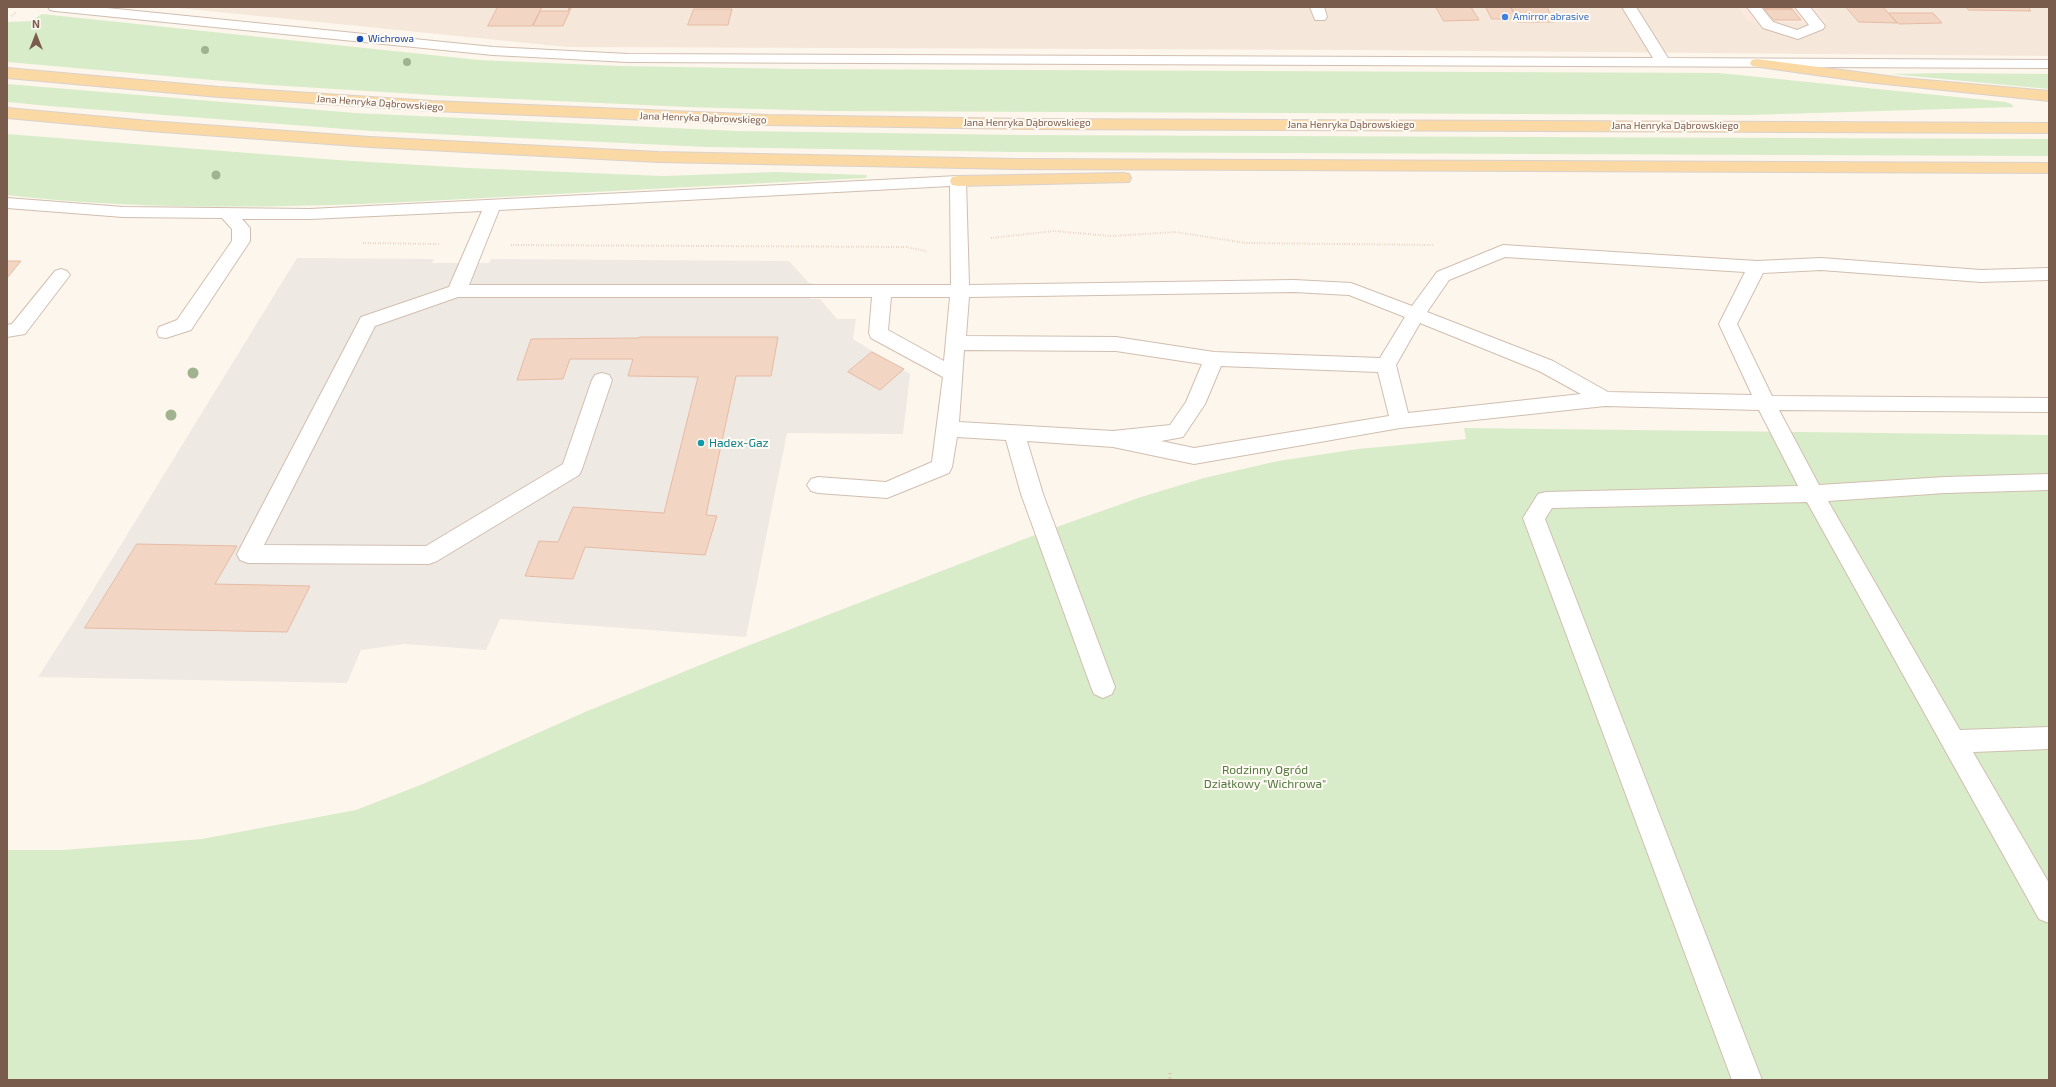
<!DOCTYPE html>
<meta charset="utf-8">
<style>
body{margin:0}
#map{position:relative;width:2056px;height:1087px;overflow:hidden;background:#fdf6ec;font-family:"Exo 2",sans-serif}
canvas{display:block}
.frame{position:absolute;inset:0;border:8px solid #7a5c4d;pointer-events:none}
.north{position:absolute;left:16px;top:16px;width:40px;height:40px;-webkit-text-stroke:3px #fffaf3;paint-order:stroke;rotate:0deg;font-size:11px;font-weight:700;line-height:16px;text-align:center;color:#7a5c4d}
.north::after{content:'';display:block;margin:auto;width:14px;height:18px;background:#7a5c4d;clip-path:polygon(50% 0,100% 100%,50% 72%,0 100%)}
</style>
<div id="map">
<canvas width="2056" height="1087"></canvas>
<div class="frame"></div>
<div class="north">N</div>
</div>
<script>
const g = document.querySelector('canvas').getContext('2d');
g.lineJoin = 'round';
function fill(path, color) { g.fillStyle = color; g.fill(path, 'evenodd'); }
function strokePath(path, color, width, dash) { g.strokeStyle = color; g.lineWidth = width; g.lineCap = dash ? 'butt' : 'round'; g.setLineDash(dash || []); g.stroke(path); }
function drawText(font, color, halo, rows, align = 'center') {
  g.font = font + ' "Exo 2",sans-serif'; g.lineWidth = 4; g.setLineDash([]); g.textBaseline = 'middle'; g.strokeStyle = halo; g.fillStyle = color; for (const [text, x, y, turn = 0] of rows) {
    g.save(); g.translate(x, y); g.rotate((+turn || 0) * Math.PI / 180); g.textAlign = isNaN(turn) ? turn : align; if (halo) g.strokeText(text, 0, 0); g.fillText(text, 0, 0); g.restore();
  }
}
const residential = new Path2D(`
 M 169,7 L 2049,7 L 2049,56 L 1363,50 L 567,47 Z`);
const commercial = new Path2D(`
 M 1738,7 L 1815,7 L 1828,23 L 1749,22 Z`);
const industrial = new Path2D(`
 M 297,258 L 434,259 L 432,263 L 489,263 L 491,259 L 789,261 L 809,283 L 813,283 L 810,299 L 820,299 L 837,319 L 856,319 L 853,339 L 910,374 L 903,434 L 787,433 L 746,637 L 500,619 L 486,650 L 405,644 L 361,650 L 347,683 L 38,677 L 74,621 Z`);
const green = new Path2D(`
 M 42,14 L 479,60 L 619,66 L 797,69 L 1719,73 L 2006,102 L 2011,104 L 2014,107 L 1748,115 L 830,111 L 687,107 L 449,96 L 269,85 L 7,62 L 7,22 L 31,21 Z
 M 1944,73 L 2049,74 L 2049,89 L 1890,74 Z
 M 7,84 L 355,113 L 737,131 L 1021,135 L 2049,139 L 2049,156 L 1014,152 L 707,147 L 371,131 L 49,106 L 7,102 Z
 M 7,134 L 338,160 L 469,168 L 663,176 L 776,172 L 867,175 L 866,178 C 745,184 624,190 503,197 C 338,206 172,214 7,195 Z
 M 1464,428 L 2049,435 L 2049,1080 L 7,1080 L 7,850 L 63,850 L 202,839 L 356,810 L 423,784 L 585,712 L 742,648 L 1040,533 L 1141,497 L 1204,478 L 1278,461 L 1358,449 L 1466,439 Z`);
const building = new Path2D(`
 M 498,7 L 542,7 L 532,26 L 488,26 Z
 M 1436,7 L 1471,7 L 1479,20 L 1444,21 Z
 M 1486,7 L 1511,7 L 1517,19 L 1492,19 Z
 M 1511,7 L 1547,7 L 1554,22 L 1518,22 Z
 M 1764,7 L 1791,7 L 1792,9 L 1765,9 Z
 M 1846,7 L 1883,7 L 1897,23 L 1859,22 Z
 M 1966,7 L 2030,7 L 2029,9 L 2031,11 L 1969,10 Z
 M 569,8 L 571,8 L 563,26 L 533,26 L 540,11 L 568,11 Z
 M 694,9 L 732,9 L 728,25 L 688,25 Z
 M 1765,9 L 1792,9 L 1801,20 L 1774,20 Z
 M 1889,13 L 1933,13 L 1942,23 L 1899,24 Z
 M 7,261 L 21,261 L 7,278 Z
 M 640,337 L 778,337 L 771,376 L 736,376 L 706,515 L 717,516 L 705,555 L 585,547 L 573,579 L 525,576 L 539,541 L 558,542 L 573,507 L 664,513 L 698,377 L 628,376 L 633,359 L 570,359 L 563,379 L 517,380 L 531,339 L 639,338 Z
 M 872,352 L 904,369 L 880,390 L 848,372 Z
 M 137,544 L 237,546 L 215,584 L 310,586 L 287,632 L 85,628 Z`);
const pathFar1 = new Path2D(`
 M 11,16 L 17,12
 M 991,238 L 1054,231 L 1111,236 L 1175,232 L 1246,243 L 1434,245
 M 363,243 L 440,244
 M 511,245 L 906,247 L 926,251`);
const path = new Path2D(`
 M 1170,1073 L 1170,1080`);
const minor = new Path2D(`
 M 48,7 L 97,7 L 493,47 L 628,54 L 1653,58 L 1622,7 L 1636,7 L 1668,58 L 2049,60 L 2049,68 L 628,62 L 493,55 L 55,11 L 50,10 Z
 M 1310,7 L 1324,7 L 1327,17 L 1325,20 L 1315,20 Z
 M 1747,7 L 1761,7 L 1773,22 L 1797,30 L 1809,25 L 1795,7 L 1810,7 L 1825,26 L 1823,29 L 1798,39 L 1763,28 Z
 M 958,176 L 964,177 L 966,181 L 969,285 L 1294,280 L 1351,283 L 1412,306 L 1437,272 L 1503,245 L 1757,261 L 1821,258 L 1981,270 L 2049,268 L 2049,280 L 1981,282 L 1821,270 L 1763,273 L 1737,324 L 1772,396 L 2049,398 L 2049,412 L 1779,410 L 1819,485 L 1945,477 L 2049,474 L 2049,490 L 1945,493 L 1828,501 L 1960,730 L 2049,727 L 2049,749 L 1973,752 L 2049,883 L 2049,923 L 2039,919 L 1807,502 L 1552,508 L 1545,519 L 1762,1080 L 1732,1080 L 1523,518 L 1538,494 L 1546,492 L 1798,486 L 1759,410 L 1605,406 L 1400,428 L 1194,464 L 1113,447 L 1027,441 L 1043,494 L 1115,687 L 1112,694 L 1103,698 L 1094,694 L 1091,687 L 1021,494 L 1006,440 L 957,437 L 952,467 L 949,473 L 887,498 L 818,493 L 811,491 L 807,485 L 811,479 L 818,477 L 886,482 L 932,462 L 943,377 L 871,338 L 869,333 L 872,297 L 458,297 L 375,326 L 264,545 L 426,546 L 563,464 L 592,380 L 595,375 L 602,373 L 609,375 L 612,380 L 582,469 L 579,475 L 437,561 L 429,564 L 248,563 L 240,560 L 237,554 L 361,317 L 449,287 L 482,211 L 310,219 L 242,219 L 250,228 L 250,241 L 191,330 L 166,338 L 159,337 L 157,332 L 159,327 L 177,320 L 232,241 L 232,229 L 222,218 L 123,217 L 7,208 L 7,198 L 123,207 L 310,209 ZM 950,186 L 951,285 L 469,285 L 499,210 ZM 1505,257 L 1745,272 L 1719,324 L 1752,395 L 1608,392 L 1553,361 L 1427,312 L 1449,280 ZM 1294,292 L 1349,295 L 1405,317 L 1380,358 L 1214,352 L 1116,337 L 966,336 L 969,297 ZM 891,297 L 950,297 L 944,361 L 888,330 ZM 1420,323 L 1539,371 L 1581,394 L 1408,413 L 1396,365 ZM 964,350 L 1116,351 L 1202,364 L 1186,402 L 1170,425 L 1113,431 L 959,422 ZM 1221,366 L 1378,372 L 1389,416 L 1194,448 L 1161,441 L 1183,437 L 1205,404 Z
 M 61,269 L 67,271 L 70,275 L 25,334 L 7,337 L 7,325 L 12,324 L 55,271 Z`);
const major = new Path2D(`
 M 1757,59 L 1903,78 L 2049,91 L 2049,101 L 1866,82 L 1752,66 L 1750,63 L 1752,60 Z
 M 7,68 L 219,87 L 432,101 L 768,115 L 1028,119 L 2049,123 L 2049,133 L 1028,129 L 768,125 L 432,111 L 219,97 L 7,78 Z
 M 7,108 L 149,121 L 370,137 L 658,152 L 1015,159 L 2049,163 L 2049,173 L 1015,169 L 658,162 L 370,147 L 149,131 L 7,118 Z
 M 1123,173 L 1129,174 L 1131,178 L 1129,182 L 958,186 L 952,185 L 950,181 L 952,177 L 958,176 Z`);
const trees = [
 [205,50,4],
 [407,62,4],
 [216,175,4.5],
 [193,373,5.5],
 [171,415,5.5]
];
const markers = [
 [1505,17,4,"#3f7fe0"],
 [360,39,4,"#1a4fb4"],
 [701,443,4,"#0f9aa8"]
];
const farShopnames = [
 ["Amirror abrasive",1513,17]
];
const farTransitnames = [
 ["Wichrowa",368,39]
];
const farStreetnames = [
 ["Jana Henryka Dąbrowskiego",380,103,4],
 ["Jana Henryka Dąbrowskiego",703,118,2],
 ["Jana Henryka Dąbrowskiego",1027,123],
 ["Jana Henryka Dąbrowskiego",1351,125],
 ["Jana Henryka Dąbrowskiego",1675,126]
];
const cultureNames = [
 ["Hadex-Gaz",709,443]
];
const parkNames = [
 ["Rodzinny Ogród",1265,770],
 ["Działkowy \"Wichrowa\"",1265,784]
];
fill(residential, '#f5e8da');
fill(commercial, '#fde8e0');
fill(industrial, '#efe9e4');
fill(green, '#d8ecc9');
fill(building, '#f3d5c3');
strokePath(building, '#e6bba3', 1);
strokePath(minor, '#d1beb0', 2);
strokePath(major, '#dad1cd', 2);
strokePath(pathFar1, '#d9b8a5', 2, [0.5, 2]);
strokePath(path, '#d9b8a5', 3, [1, 3.5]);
fill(minor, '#fff');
fill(major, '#fbd9a5');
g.fillStyle = '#a0b28e';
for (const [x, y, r] of trees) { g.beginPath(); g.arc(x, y, r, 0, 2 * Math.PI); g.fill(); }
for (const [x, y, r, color] of markers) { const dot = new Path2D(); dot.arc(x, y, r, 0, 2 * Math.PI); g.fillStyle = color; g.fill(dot); strokePath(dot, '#fffaf3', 1.5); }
drawText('10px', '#366cbe', '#fffaf3', farShopnames, 'left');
drawText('10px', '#164399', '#fffaf3', farTransitnames, 'left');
drawText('10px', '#7a5c4d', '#fffaf3', farStreetnames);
drawText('12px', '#0d838f', '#fffaf3', cultureNames, 'left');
drawText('12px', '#537a41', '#fffaf3', parkNames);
</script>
